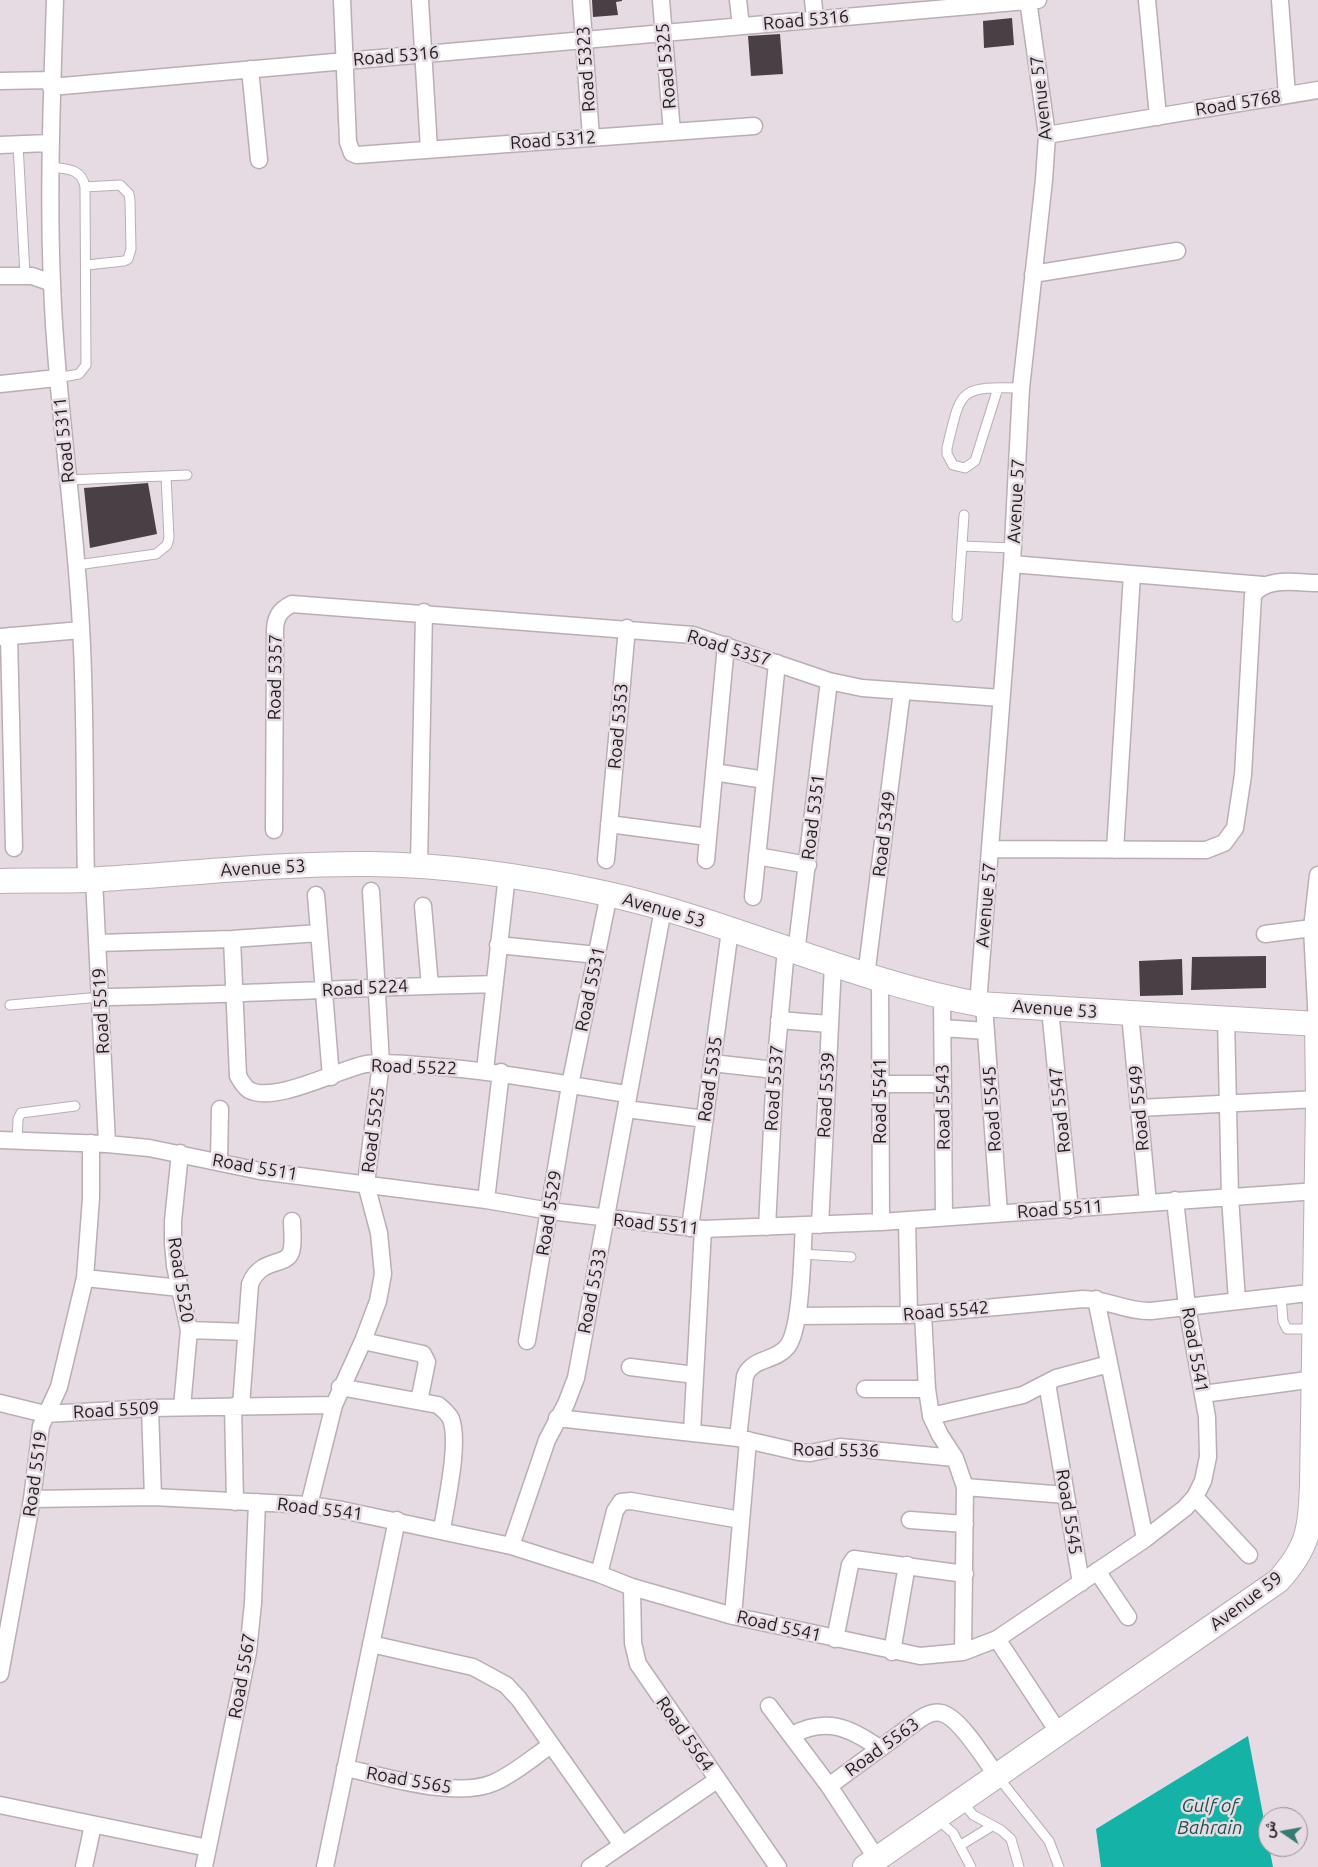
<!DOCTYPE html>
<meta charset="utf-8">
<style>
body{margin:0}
#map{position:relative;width:1318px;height:1867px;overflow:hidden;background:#e6dbe3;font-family:Ubuntu,Vazirmatn,sans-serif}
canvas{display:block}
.north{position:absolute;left:1258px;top:1807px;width:50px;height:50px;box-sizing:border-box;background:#e6dbe3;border:1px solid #978f95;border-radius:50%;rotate:282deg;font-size:14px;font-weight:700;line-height:20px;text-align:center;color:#201c1f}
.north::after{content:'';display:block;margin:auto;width:18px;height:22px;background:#337b73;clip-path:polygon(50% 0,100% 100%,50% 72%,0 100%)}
</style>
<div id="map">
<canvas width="1318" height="1867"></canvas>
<div class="north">ش</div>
</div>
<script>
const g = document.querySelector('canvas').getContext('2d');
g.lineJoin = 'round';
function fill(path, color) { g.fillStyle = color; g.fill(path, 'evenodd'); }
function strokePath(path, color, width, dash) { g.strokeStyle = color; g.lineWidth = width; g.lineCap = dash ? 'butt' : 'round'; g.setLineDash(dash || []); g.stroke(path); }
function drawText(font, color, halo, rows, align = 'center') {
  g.font = font + ' Ubuntu,sans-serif'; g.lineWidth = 5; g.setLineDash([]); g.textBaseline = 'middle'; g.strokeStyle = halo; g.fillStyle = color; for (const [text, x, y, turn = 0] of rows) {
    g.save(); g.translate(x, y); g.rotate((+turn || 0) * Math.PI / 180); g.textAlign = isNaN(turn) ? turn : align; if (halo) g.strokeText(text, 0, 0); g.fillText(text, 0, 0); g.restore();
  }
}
const water = new Path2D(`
 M 1248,1736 L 1273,1867 L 1101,1867 L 1096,1829 Z`);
const building = new Path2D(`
 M 592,0 L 622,0 L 622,1 L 616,2 L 618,15 L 593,17 Z
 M 1012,18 L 1014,45 L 984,48 L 983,21 Z
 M 780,34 L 783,74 L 751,76 L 748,36 Z
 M 148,483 L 157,534 L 90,548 L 84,488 Z
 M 1266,956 L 1266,988 L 1191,990 L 1192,957 Z
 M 1182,959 L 1183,995 L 1140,996 L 1139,961 Z`);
const lane = new Path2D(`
 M 18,144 L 25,275
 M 50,167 C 66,169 82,168 85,187 L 86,365 L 79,374 L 57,378
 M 85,187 L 120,185 L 129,194 L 130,201 L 131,249 L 128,259 L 124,261 L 87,265
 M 998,388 L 975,461 L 965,468 L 953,465 L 947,454 L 947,448 C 961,390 958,386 1021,388
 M 68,480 L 187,475
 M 962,546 L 1013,548
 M 77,565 L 156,554 L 167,545 L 169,538 L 166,476
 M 957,617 L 964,515
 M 10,1005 L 101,997
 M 17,1141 L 18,1119 L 21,1113 L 75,1106
 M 802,1254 L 851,1257
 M 1281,1296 L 1283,1321 L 1287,1329 L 1313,1329
 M 998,1777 L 1049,1841 L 1059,1867
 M 962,1801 L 973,1815 L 1001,1830 L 1011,1839 L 1019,1867
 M 936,1818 L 953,1833 L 971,1867
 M 961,1845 L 992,1826`);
const street = new Path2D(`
 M 55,0 C 52,95 48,189 52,283 C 56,398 75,512 81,627 C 86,711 84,796 86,880
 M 342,0 L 348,142 L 352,153 L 357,155 L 754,126
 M 420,0 L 429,149
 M 581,0 L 591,137
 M 661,0 L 672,132
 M 738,0 L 741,26
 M 813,0 L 815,19
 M 1147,0 L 1158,117
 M 1280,0 L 1287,95
 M 250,69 L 259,160
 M 0,81 L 52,80
 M 51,87 L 1038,0
 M 1047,135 L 1318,90
 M 0,145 L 49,143
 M 1033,274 L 1177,251
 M 0,276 L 32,276 L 52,283
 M 0,384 L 57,378
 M 1012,564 L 1263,585
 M 9,636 L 14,848
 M 0,637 L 81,630
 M 714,772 L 765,780
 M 609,824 L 708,837
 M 274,830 L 275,629 C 276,616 280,610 292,604 L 693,635 L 829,681 L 862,688 L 1001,698
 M 991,849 L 1206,850 L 1224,843 L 1235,828 L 1243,775 L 1253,595 C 1266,576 1298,583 1318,583
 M 1115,850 L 1132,574
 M 757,856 L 808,865
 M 606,860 L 627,628
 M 706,860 L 726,645
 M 419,866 L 424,612
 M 94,879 L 107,1144
 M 316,895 L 331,1077
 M 753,897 L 777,663
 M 423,906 L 430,986
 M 1265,934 L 1312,928
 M 232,939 L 238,1076 C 241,1081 244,1087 249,1090 C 275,1104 339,1069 366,1064 C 387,1061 409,1065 430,1066 C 497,1071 562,1084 628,1094
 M 98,943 L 232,939 L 319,933
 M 498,945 L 597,955
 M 796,953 L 829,681
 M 866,976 L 902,691
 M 880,981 L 881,1222
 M 101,997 C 233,995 363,987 495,984
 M 942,997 L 944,1217
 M 978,1004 L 1012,564 L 1021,388 L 1044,180 L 1047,135 L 1028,0
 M 984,1005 L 999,1213
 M 1050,1009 L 1070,1210
 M 1130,1014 L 1148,1203
 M 1226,1018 L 1230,1197 L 1237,1301
 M 779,1020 L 829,1024
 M 1317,1024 L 1312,928 L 1318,875
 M 942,1028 L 986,1031
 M 712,1063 L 775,1070
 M 485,1070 L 507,875
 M 880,1084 L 942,1084
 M 1139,1108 L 1318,1099
 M 626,1109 L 705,1119
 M 0,1140 L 107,1144 L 149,1148 L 260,1171 L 486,1200 L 550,1211 L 703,1229 L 881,1222 L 1317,1191
 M 180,1153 L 173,1221 L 173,1243 L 175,1266 L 189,1330 L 182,1407
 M 219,1161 L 220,1109
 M 486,1200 L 501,1072
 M 907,1220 L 909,1315
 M 820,1225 L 833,965
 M 767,1227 L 775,1070 L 786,949
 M 690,1228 L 730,930
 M 85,1278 L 180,1288
 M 1096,1299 L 1145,1539
 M 923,1314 L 927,1389 L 931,1416 L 940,1435 L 955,1458 L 965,1487 L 963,1652
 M 797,1316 L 909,1315 L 1083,1299 C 1107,1299 1127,1312 1151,1311 L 1318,1292
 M 189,1330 L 245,1332
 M 363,1341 L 423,1354 L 427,1362 L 419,1401
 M 527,1341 L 570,1085 L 609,894
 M 630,1367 L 695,1375
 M 1047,1383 L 1081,1583
 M 340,1387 L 438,1405 C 443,1409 448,1413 451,1419 C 460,1444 446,1502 442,1530
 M 865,1389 L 927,1389
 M 1203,1394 L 1315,1379
 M 0,1403 L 45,1414 L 150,1408 L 334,1405
 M 233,1406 L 235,1502
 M 241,1406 L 250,1284 C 261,1257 286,1267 291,1252 C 294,1243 292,1230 292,1221
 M 150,1408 L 153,1497
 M 931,1416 L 1023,1395 L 1056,1378 L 1109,1364
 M 557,1418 L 738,1438 L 799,1452 L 810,1453 L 840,1447 L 955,1458
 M 692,1432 L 703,1229
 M 738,1438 L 745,1376 C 753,1357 775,1362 787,1347 C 802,1329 802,1252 804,1226
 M 965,1487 L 1066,1495
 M 1195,1497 L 1249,1555
 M 32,1499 L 153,1497 L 309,1505 L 342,1510 L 511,1546 L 599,1574 L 632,1587 L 733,1616 L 920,1656 L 963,1652 L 997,1639 L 1145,1539 L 1185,1508 L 1195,1497 L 1203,1481 L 1208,1457 L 1207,1417 L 1187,1307 L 1175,1200
 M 309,1505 L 334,1405 L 363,1341 L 378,1301 L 383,1274 L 379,1233 L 366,1184 L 381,1063 L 371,891
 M 910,1520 L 965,1524
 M 511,1546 L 547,1440 L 566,1404 L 576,1378 L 663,909
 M 1097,1571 L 1128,1617
 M 599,1574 L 615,1511 L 621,1502 L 631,1501 L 741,1520
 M 632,1587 L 633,1643 L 638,1664 L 778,1867
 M 733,1616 L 748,1440
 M 835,1639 L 850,1565 L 854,1559 L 965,1574
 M 997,1639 L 1059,1733
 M 371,1644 L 473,1667 L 506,1685 L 519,1699 L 622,1845
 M 892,1652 L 907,1565
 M 0,1674 L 32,1499 L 41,1426 L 59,1387 L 85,1278 L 91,1198 L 91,1143
 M 769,1706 L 829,1786 L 877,1859
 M 792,1735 C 826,1717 849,1727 879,1748
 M 345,1768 C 385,1776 455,1799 493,1783 C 514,1774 532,1758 551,1745
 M 829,1786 L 920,1719 C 926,1715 933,1711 941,1713 C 959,1716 986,1761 997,1776
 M 0,1805 L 208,1848
 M 84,1867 L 93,1825
 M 204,1867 L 248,1652 L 253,1603 L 257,1502
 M 325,1867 L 397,1520
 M 590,1867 L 717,1780`);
const secondary = new Path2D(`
 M 0,881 C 28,880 57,881 85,880 C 180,875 275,863 370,864 C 450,865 531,877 608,894 C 734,922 851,980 978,1004 L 1318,1024
 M 1317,1024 L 1318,1095
 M 865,1867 L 1278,1581 C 1309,1547 1310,1529 1312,1485 L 1318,1103`);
const streetNames = [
 ["Road 5316",806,20,-5],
 ["Road 5316",396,56,-5],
 ["Road 5325",666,66,-95],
 ["Road 5323",586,69,-94],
 ["Avenue 57",1041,98,-96],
 ["Road 5768",1238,103,-9],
 ["Road 5312",553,140,-4],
 ["Road 5311",64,440,-96],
 ["Avenue 57",1016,501,-87],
 ["Road 5357",729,648,17],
 ["Road 5357",275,677,-89],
 ["Road 5353",618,726,-85],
 ["Road 5351",813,817,-83],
 ["Road 5349",884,834,-83],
 ["Avenue 53",263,868,-3],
 ["Avenue 57",986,905,-85],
 ["Avenue 53",664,910,16],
 ["Road 5224",365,988,-3],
 ["Road 5531",590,989,-78],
 ["Avenue 53",1055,1009,4],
 ["Road 5519",101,1011,-93],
 ["Road 5522",414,1067,2],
 ["Road 5535",710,1079,-82],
 ["Road 5537",774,1088,-86],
 ["Road 5539",826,1095,-87],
 ["Road 5541",880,1101,-90],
 ["Road 5543",943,1107,-91],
 ["Road 5549",1139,1108,-95],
 ["Road 5545",992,1109,-94],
 ["Road 5547",1060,1110,-96],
 ["Road 5525",373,1130,-83],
 ["Road 5511",255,1167,10],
 ["Road 5511",1060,1209,-4],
 ["Road 5529",549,1213,-81],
 ["Road 5511",656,1224,6],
 ["Road 5520",181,1280,81],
 ["Road 5533",592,1291,-79],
 ["Road 5542",946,1311,-5],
 ["Road 5541",1195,1350,80],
 ["Road 5509",116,1410,-3],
 ["Road 5536",836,1450,1],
 ["Road 5519",35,1474,-82],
 ["Road 5541",320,1509,7],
 ["Road 5545",1069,1512,81],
 ["Avenue 59",1246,1601,-37],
 ["Road 5541",779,1626,13],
 ["Road 5567",242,1676,-80],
 ["Road 5564",685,1734,55],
 ["Road 5563",882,1747,-36],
 ["Road 5565",409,1780,10]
];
const waterNames = [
 ["Gulf of",1210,1806],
 ["Bahrain",1210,1828]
];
fill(water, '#15b3a7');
fill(building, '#494046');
strokePath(lane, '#b8aeb4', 11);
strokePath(street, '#b8aeb4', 19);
strokePath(secondary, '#b8aeb4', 26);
strokePath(lane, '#fff', 9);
strokePath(street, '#fff', 16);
strokePath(secondary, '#fff', 24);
drawText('18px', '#201c1f', '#e6dbe3', streetNames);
drawText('italic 19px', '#1b544e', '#e6dbe3', waterNames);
</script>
